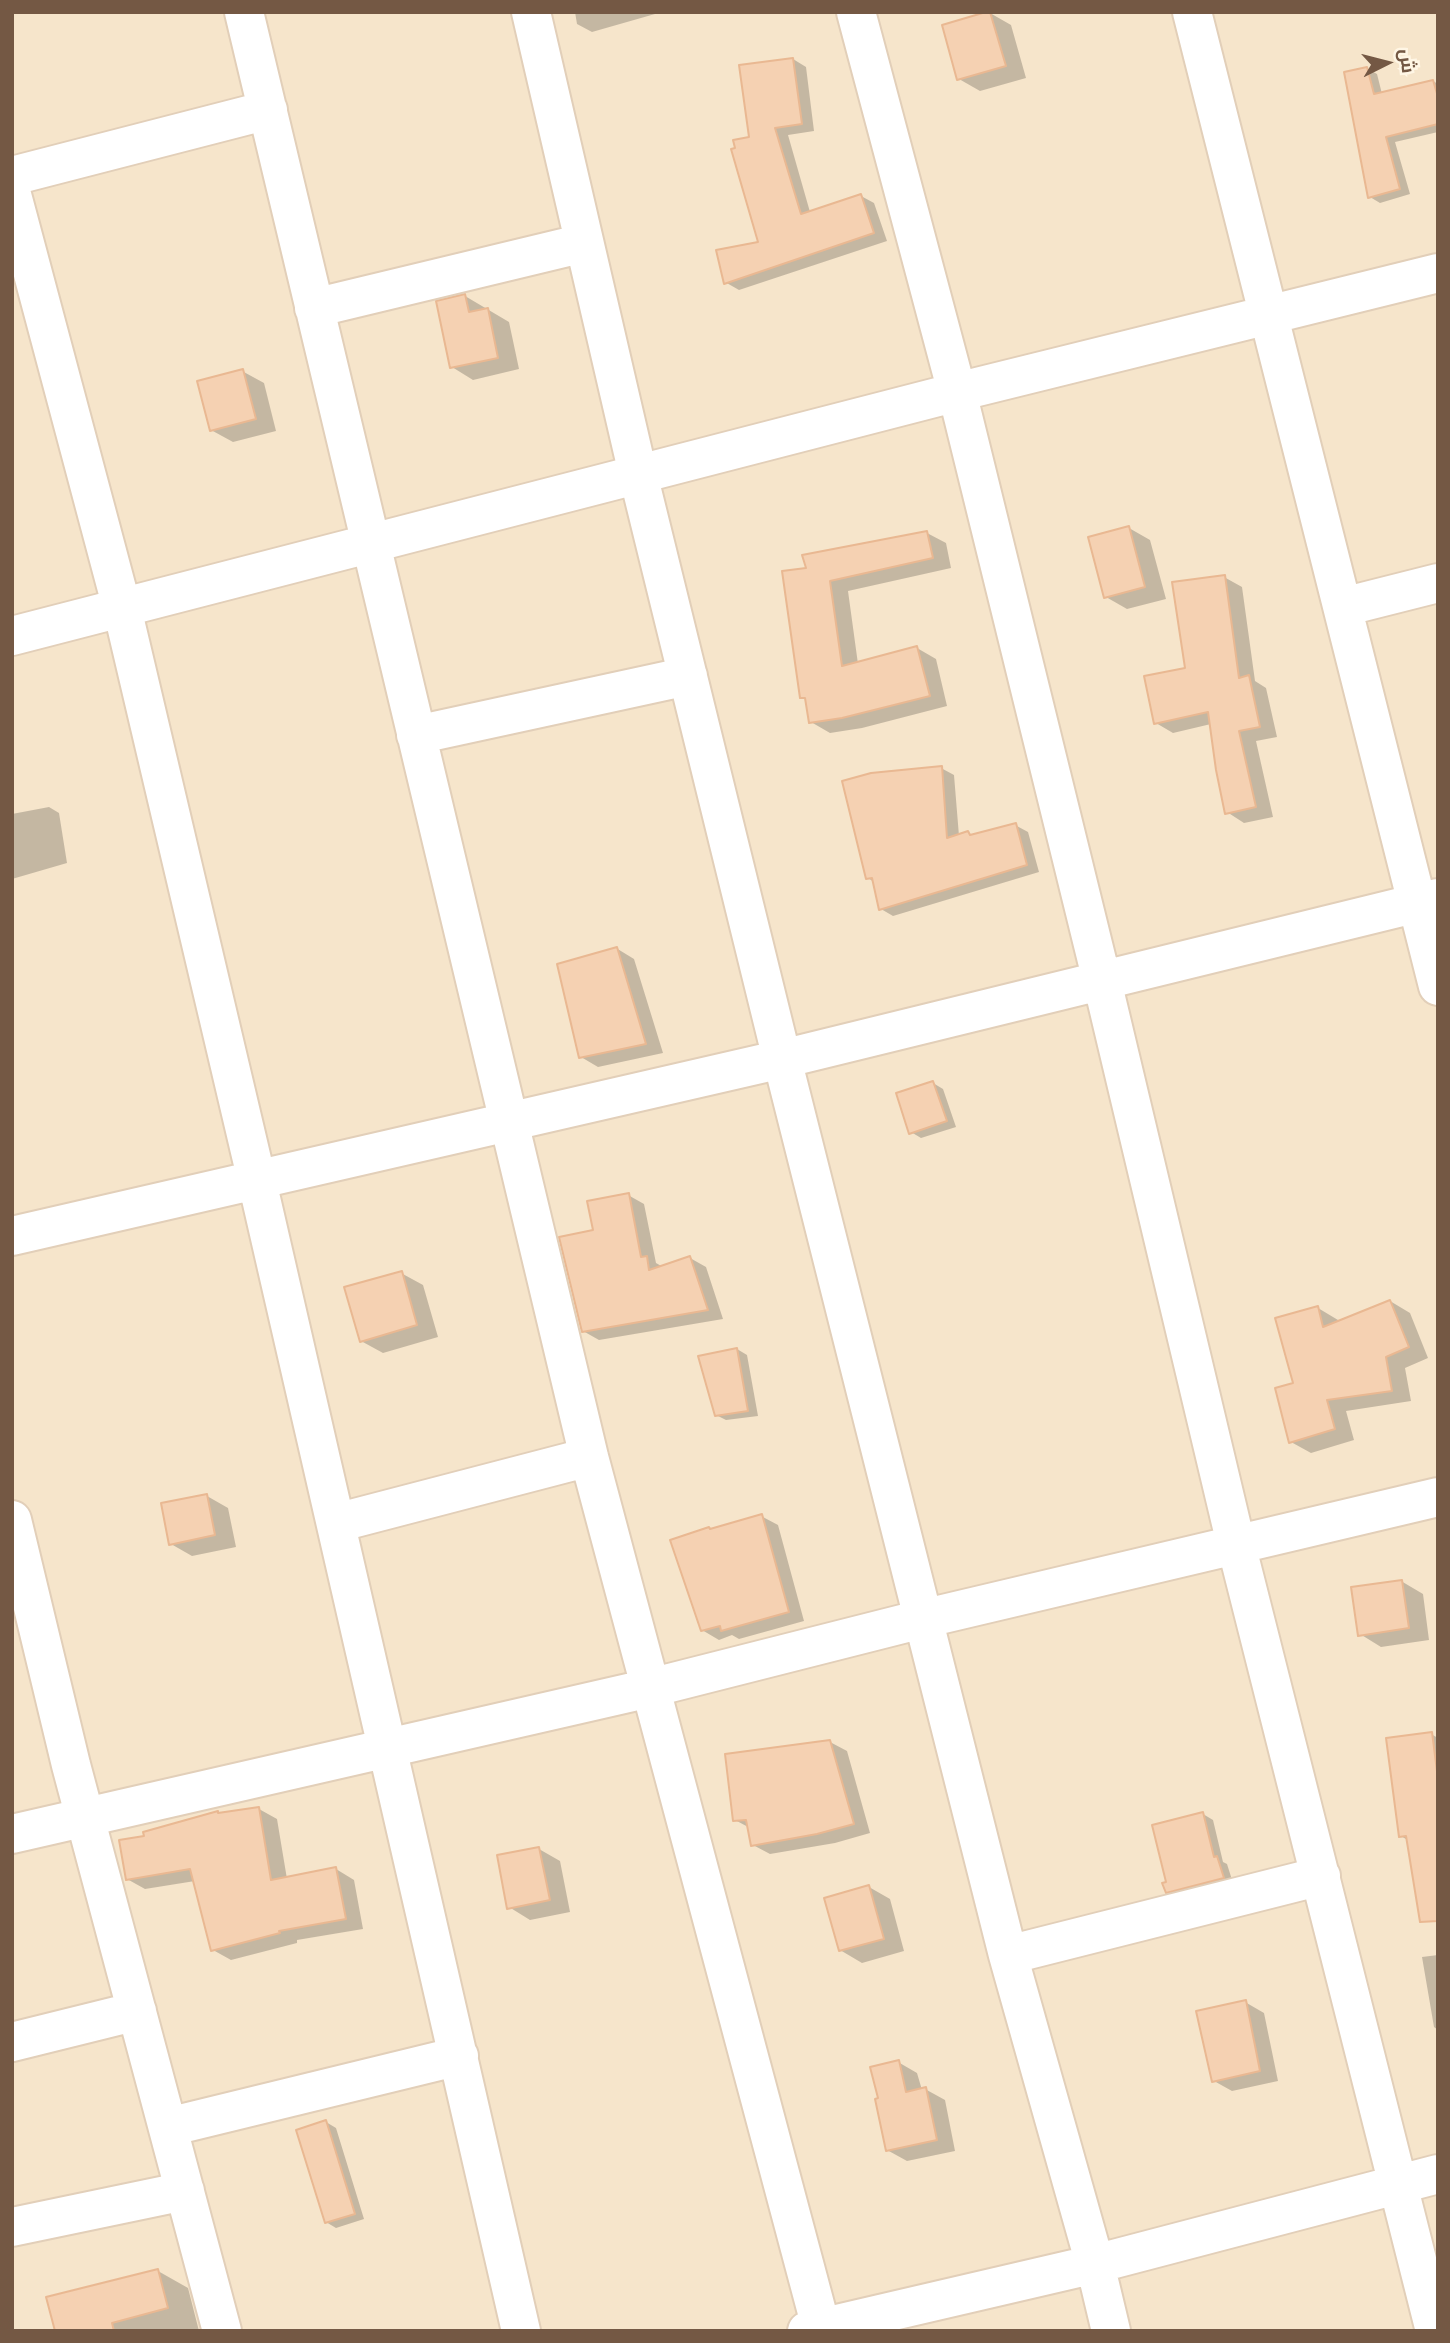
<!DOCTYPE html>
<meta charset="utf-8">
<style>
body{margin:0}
#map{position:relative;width:1450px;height:2343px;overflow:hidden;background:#fef3dd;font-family:Barlow,Cairo,sans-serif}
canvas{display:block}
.frame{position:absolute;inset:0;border:14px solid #745844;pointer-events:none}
.north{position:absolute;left:1352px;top:28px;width:70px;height:70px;-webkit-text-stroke:5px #fff6e5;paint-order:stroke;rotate:84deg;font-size:19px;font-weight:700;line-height:28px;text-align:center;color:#745844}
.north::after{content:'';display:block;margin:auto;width:24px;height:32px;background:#745844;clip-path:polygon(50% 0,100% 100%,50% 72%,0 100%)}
</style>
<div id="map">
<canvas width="1450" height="2343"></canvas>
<div class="frame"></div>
<div class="north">ش</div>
</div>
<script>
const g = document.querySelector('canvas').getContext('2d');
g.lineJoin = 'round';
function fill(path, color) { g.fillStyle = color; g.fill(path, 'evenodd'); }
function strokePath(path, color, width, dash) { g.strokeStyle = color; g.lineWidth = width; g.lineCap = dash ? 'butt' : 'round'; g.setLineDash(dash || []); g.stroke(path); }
const residential = new Path2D(`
 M 12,12 L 1438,12 L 1438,2331 L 12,2331 Z`);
const shadow = new Path2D(`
 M 575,12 L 662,12 L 592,32 L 577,24 Z
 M 990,13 L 1011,25 L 1026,78 L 980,91 L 959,79 Z
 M 793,59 L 806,67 L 814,131 L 788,135 L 810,212 L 861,196 L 874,203 L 887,241 L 739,290 L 725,282 L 761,244 L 751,139 Z
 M 1366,68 L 1377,74 L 1382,94 L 1433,81 L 1438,84 L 1438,132 L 1395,142 L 1410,194 L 1380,203 L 1370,197 Z
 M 465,296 L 509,322 L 519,369 L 473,380 L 452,367 Z
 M 242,371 L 264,383 L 276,431 L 233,442 L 211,430 Z
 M 1129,528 L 1150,540 L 1166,599 L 1127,609 L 1106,597 Z
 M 927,533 L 946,543 L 951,568 L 848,591 L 858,664 L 917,648 L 936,659 L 947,706 L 862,728 L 830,733 L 811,722 L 807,700 L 802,697 L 809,569 Z
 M 1224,577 L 1242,587 L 1255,681 L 1266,688 L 1277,737 L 1256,741 L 1273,817 L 1244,823 L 1227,812 L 1211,724 L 1173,733 L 1156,723 L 1187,669 Z
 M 941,768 L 954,775 L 959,836 L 968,833 L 973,836 L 1015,825 L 1028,832 L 1039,872 L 893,916 L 881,909 L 874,882 L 868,878 Z
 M 49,807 L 59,813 L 67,863 L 12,879 L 12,814 Z
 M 616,948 L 634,959 L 663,1053 L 598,1067 L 581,1057 Z
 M 933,1083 L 943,1089 L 956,1127 L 921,1138 L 911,1132 Z
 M 628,1195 L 644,1204 L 656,1263 L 663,1267 L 690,1258 L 706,1267 L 723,1319 L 599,1340 L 583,1331 Z
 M 401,1273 L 423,1285 L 438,1337 L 383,1353 L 361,1341 Z
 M 1390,1301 L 1410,1313 L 1428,1358 L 1405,1368 L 1411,1401 L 1346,1411 L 1354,1440 L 1311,1453 L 1291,1442 L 1295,1384 L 1318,1308 L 1338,1320 L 1339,1323 Z
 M 737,1349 L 747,1355 L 758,1416 L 726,1420 L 716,1415 Z
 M 207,1496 L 228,1508 L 236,1547 L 192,1556 L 171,1544 Z
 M 761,1516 L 778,1525 L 804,1621 L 739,1639 L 732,1635 L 719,1640 L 702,1630 L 711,1531 Z
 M 1401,1581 L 1423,1594 L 1429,1640 L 1381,1647 L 1360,1634 Z
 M 1431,1734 L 1438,1738 L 1438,1901 L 1409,1841 L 1401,1836 Z
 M 830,1742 L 847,1751 L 870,1833 L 835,1843 L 770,1854 L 753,1845 L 750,1828 L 735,1820 Z
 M 259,1809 L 277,1819 L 287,1879 L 336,1869 L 354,1880 L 363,1929 L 297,1940 L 297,1943 L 231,1960 L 213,1950 L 195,1881 L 145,1889 L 127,1879 L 146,1837 Z
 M 1203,1814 L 1213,1820 L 1223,1862 L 1227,1864 L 1233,1883 L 1178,1897 L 1167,1891 Z
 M 539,1849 L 560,1861 L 570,1912 L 530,1920 L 509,1907 Z
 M 869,1887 L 890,1899 L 904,1951 L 862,1963 L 840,1950 Z
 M 1438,1955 L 1438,2030 L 1434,2027 L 1422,1957 Z
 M 1245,2002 L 1264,2013 L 1278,2081 L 1232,2091 L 1214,2081 Z
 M 898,2062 L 917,2073 L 922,2090 L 925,2089 L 945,2100 L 955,2151 L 907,2161 L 887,2150 L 880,2099 Z
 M 326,2122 L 336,2128 L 364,2219 L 336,2228 L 326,2222 Z
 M 158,2271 L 188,2288 L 199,2331 L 56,2331 Z`);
const building = new Path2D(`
 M 986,12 L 990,12 L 1006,66 L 957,80 L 942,25 Z
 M 793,58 L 802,124 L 775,128 L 801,214 L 861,194 L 874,233 L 724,284 L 716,250 L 758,242 L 731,149 L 735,148 L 733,140 L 749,137 L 739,65 Z
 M 1367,67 L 1374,94 L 1433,80 L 1438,97 L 1438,124 L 1386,137 L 1400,189 L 1368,198 L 1344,72 Z
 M 465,294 L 469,312 L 488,308 L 498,358 L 450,368 L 436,301 Z
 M 243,369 L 256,419 L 210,431 L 197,381 Z
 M 1129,526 L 1145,587 L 1104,598 L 1088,537 Z
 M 927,531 L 933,558 L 830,581 L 842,666 L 917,646 L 930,696 L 842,718 L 809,723 L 805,698 L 800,698 L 782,571 L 806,568 L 802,555 Z
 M 1225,575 L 1239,678 L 1249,675 L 1260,727 L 1239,731 L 1256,807 L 1225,814 L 1216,770 L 1208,712 L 1154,724 L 1144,676 L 1185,668 L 1172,582 Z
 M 942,766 L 947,838 L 968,831 L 970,835 L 1016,823 L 1027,865 L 879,910 L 872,878 L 866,879 L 842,781 L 871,773 Z
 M 617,947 L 646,1044 L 579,1058 L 557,964 Z
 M 933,1081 L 947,1121 L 909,1134 L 896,1093 Z
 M 629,1193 L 641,1257 L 647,1256 L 649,1270 L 690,1256 L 708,1310 L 582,1332 L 559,1237 L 593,1230 L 587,1201 Z
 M 402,1271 L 417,1325 L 360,1342 L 344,1287 Z
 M 1390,1300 L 1409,1347 L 1386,1357 L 1392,1391 L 1327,1400 L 1335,1429 L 1289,1443 L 1275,1388 L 1293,1383 L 1275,1318 L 1318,1306 L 1323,1327 Z
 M 737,1348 L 748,1411 L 715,1416 L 698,1356 Z
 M 207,1494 L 215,1535 L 169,1545 L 161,1503 Z
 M 762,1514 L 789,1612 L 721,1631 L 720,1626 L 701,1631 L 670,1540 L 709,1527 L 710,1529 Z
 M 1402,1580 L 1409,1628 L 1358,1636 L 1351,1587 Z
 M 1432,1732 L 1438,1779 L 1438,1921 L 1420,1922 L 1406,1836 L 1399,1837 L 1386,1738 Z
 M 830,1740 L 854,1824 L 817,1834 L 751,1846 L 746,1820 L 733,1821 L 725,1754 Z
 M 259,1807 L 271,1880 L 336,1867 L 346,1919 L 279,1931 L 280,1933 L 211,1951 L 190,1869 L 126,1880 L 119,1840 L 144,1836 L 143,1832 L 218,1811 L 218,1813 Z
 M 1203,1812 L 1214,1857 L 1217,1856 L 1224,1878 L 1166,1893 L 1162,1883 L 1166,1882 L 1152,1825 Z
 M 539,1847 L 550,1900 L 507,1909 L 497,1855 Z
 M 869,1885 L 884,1939 L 839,1951 L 824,1898 Z
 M 1246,2000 L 1260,2071 L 1212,2082 L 1196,2011 Z
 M 899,2060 L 906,2092 L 926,2087 L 937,2140 L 886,2151 L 875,2099 L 878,2098 L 870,2067 Z
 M 326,2120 L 355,2214 L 325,2223 L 296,2130 Z
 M 158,2269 L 168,2308 L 112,2323 L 114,2331 L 55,2331 L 46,2297 Z`);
const minor = new Path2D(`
 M 244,12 L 589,1457 L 822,2331
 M 531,12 L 638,474 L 782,1059 L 1008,1955 L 1095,2264 L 1111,2331
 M 856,12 L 957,392 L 1102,981 L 1236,1544 L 1435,2331
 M 1192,12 L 1438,986
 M 12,176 L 268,110
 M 12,195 L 122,608 L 257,1181 L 521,2331
 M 314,308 L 584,243
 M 1343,607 L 1438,583
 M 12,636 L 957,392 L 1438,273
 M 416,735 L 688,676
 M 12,1236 L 782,1059 L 1438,898
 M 12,1520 L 71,1765 L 222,2331
 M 336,1523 L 589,1457
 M 12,1834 L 650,1688 L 922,1619 L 1438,1497
 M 1008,1955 L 1321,1876
 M 12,2042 L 137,2011
 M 168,2127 L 459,2056
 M 12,2227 L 185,2191
 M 807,2331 L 1095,2264 L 1438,2174`);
fill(residential, '#f6e5cb');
fill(shadow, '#0003');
fill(building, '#f5d1b2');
strokePath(building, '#e9b892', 2);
strokePath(minor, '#e2cfb9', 42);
strokePath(minor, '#fff', 38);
</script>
